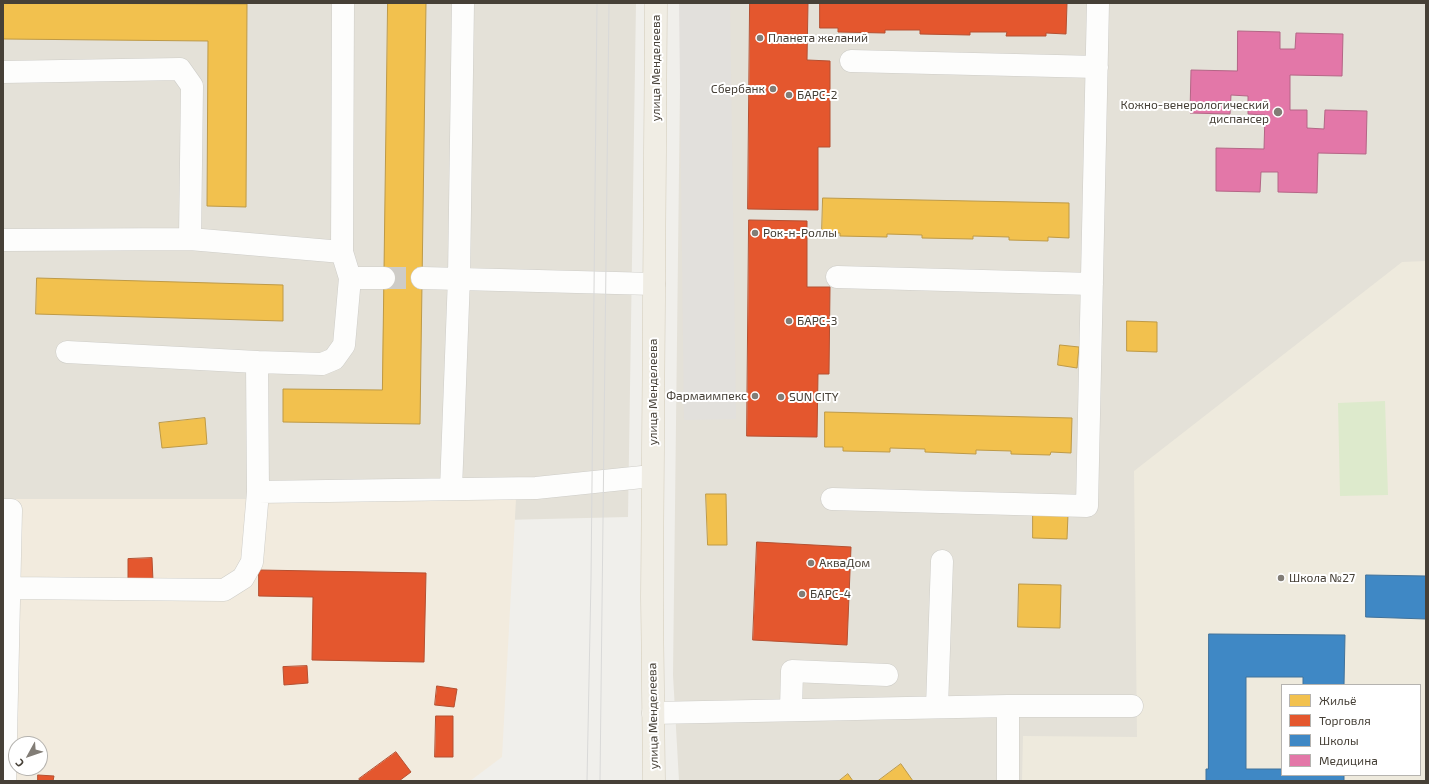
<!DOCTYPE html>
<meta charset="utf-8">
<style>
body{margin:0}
#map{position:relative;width:1429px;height:784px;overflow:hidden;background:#f0efeb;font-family:"Exo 2",sans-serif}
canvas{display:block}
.frame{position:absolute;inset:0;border:4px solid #464037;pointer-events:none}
.legend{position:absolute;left:1281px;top:684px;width:140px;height:92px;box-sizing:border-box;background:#fff;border:1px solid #b5b3af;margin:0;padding:5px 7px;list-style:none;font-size:12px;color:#464037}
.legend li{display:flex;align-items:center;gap:8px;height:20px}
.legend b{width:20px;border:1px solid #b5b3af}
.north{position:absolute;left:8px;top:736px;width:40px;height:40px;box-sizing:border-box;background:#fff;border:1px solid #b5b3af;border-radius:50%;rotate:230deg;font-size:11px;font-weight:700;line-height:16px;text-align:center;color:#464037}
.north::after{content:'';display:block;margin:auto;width:14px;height:18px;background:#827d76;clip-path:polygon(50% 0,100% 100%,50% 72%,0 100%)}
</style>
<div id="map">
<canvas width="1429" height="784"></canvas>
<div class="frame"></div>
<ul class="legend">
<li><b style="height:11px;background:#f2c14e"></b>Жильё</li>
<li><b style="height:11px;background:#e4572e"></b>Торговля</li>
<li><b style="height:11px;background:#3f88c5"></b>Школы</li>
<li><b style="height:11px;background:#e377a8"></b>Медицина</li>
</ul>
<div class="north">С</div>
</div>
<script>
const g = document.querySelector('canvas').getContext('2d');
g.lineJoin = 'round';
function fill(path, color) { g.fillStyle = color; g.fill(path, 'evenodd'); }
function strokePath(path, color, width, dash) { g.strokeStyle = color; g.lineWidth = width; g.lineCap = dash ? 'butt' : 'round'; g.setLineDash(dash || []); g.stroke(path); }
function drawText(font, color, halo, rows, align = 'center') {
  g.font = font + ' "Exo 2",sans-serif'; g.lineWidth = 4; g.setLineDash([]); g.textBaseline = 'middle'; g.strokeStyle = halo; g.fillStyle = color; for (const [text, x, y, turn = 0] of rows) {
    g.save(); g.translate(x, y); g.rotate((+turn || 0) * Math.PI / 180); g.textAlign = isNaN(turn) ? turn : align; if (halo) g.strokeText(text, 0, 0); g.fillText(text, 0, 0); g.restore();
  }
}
const residential = new Path2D(`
 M 3,3 L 636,3 L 628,517 L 3,532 Z
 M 681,3 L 1426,3 L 1426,781 L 679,781 L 673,675 ZM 1282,685 L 1420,685 L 1420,775 L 1282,775 Z`);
const commercial = new Path2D(`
 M 3,499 L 516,499 L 502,757 L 470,781 L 3,781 ZM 16,744 L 40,744 L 40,768 L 16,768 Z`);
const education = new Path2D(`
 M 1426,261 L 1426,781 L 1022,781 L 1023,736 L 1137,737 L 1134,471 L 1402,262 ZM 1282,685 L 1420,685 L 1420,775 L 1282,775 Z`);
const green = new Path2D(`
 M 1385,401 L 1388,495 L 1340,496 L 1338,403 Z`);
const parking = new Path2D(`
 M 679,3 L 730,3 L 736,419 L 684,420 Z`);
const homes = new Path2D(`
 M 3,3 L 247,4 L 246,207 L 207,206 L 208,41 L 3,39 Z
 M 388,3 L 426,3 L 420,424 L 283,422 L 283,389 L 382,390 Z
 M 823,198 L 1069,203 L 1069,238 L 1048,237 L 1048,241 L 1009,240 L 1009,237 L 973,236 L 973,239 L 922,238 L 922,235 L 887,234 L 887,237 L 840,236 L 840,233 L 822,232 Z
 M 37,278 L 283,285 L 283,321 L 36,314 Z
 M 1127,321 L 1157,322 L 1157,352 L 1127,351 Z
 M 1060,345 L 1079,347 L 1077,368 L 1058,365 Z
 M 825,412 L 1072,418 L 1071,453 L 1051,452 L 1050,455 L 1011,454 L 1011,451 L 976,450 L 976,454 L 925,452 L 925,449 L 890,448 L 890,452 L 843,451 L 843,447 L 825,447 Z
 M 205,418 L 207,444 L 162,448 L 159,423 Z
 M 706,494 L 726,494 L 727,545 L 708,545 Z
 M 1033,513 L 1068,514 L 1067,539 L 1033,538 Z
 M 1019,584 L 1061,585 L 1060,628 L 1018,627 Z
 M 901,764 L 913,781 L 878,781 Z
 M 848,774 L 853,781 L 839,781 Z`);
const shops = new Path2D(`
 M 750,3 L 808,3 L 807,60 L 830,61 L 830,147 L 818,147 L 818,210 L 748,209 Z
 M 820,3 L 1067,3 L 1066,34 L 1046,33 L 1046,36 L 1006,36 L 1007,32 L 970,32 L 970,35 L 920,34 L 920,30 L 885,30 L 885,33 L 838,32 L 838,28 L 820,28 Z
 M 749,220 L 807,221 L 807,287 L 830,287 L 829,374 L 818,374 L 817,437 L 747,436 Z
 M 757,542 L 851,547 L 847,645 L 753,640 Z
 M 152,558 L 153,581 L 128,582 L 128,559 Z
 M 259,570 L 426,573 L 424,662 L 312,660 L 313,597 L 259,596 Z
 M 307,666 L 308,683 L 284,685 L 283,667 Z
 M 437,686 L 457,689 L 454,707 L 435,705 Z
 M 436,716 L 453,716 L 453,757 L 435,757 Z
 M 396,752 L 411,772 L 399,781 L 360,781 L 359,779 Z
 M 38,775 L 54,776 L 53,781 L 38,781 Z`);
const schools = new Path2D(`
 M 1366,575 L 1426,576 L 1426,619 L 1366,617 Z
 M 1209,634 L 1345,635 L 1344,685 L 1303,685 L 1303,677 L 1246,677 L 1246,769 L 1282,769 L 1282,775 L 1344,775 L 1344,781 L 1206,781 L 1206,769 L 1208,769 Z`);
const health = new Path2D(`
 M 1238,31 L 1280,32 L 1280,49 L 1295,49 L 1296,33 L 1343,34 L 1342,76 L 1290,75 L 1290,110 L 1307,110 L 1307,128 L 1324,129 L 1325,110 L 1367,111 L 1366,154 L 1318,153 L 1317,193 L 1278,192 L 1278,172 L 1261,172 L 1260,192 L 1216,191 L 1216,148 L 1264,149 L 1265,115 L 1248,114 L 1248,96 L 1231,95 L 1230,114 L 1190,113 L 1191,70 L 1237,71 Z`);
const minorTunnel = new Path2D(`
 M 384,278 L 422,278`);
const minor = new Path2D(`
 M 343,3 L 342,252 L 350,278 L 344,345 L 334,359 L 322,364 L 257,362 L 258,492 L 536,488 L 652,476
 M 851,61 L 1097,67
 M 3,72 L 180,69 L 192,86 L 190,239 L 342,252
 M 3,240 L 190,239
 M 837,277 L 1092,284
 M 350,278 L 384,278
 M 422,278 L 654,284
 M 67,352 L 257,362
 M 451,489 L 459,277 L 463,3
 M 832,499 L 1087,506 L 1098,3
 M 3,510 L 11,510 L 5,781
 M 9,588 L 224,590 L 243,578 L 252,562 L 258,492
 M 937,707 L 942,561
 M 791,709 L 792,671 L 887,675
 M 653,713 L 1008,706 L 1132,706
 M 1008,781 L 1008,706`);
const major = new Path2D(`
 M 654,781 L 652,597 L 656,3`);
const tram = new Path2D(`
 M 587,781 L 591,579 L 597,3
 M 600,781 L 609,3`);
const markers = [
 [760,38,4,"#827d76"],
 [773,89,4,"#827d76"],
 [789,95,4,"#827d76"],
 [1278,112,5,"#827d76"],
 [755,233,4,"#827d76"],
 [789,321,4,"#827d76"],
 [755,396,4,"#827d76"],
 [781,397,4,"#827d76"],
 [811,563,4,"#827d76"],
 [1281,578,4,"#827d76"],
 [802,594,4,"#827d76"]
];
const poiNames = [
 ["Планета желаний",768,38],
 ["Сбербанк",765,89,"right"],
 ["БАРС-2",797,95],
 ["Кожно-венерологический",1269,105,"right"],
 ["диспансер",1269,119,"right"],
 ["Рок-н-Роллы",763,233],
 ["БАРС-3",797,321],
 ["Фармаимпекс",747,396,"right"],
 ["SUN CITY",789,397],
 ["АкваДом",819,563],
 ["Школа №27",1289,578],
 ["БАРС-4",810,594]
];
const streetNames = [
 ["улица Менделеева",656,68,-90],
 ["улица Менделеева",653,392,-90],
 ["улица Менделеева",653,716,-91]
];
fill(residential, '#e4e1d8');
fill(commercial, '#f2ebde');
fill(education, '#eeeadd');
fill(green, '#ddeacc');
fill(parking, '#e2e0dc');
fill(homes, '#f2c14e');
strokePath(homes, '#be9a47', 1);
fill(shops, '#e4572e');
strokePath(shops, '#b55031', 1);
fill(schools, '#3f88c5');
strokePath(schools, '#41729a', 1);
fill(health, '#e377a8');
strokePath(health, '#b46686', 1);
strokePath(minorTunnel, '#ceccc7', 22, [22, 11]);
strokePath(minor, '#cecdc8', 23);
strokePath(major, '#d2cbb8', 23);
strokePath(minor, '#fdfdfc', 22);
strokePath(major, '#f0ede4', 22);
strokePath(tram, '#d9d9d8', 1);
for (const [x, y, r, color] of markers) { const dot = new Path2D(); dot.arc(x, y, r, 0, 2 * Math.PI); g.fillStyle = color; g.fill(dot); strokePath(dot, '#fff', 1.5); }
drawText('12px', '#464037', '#fff', poiNames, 'left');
drawText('12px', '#464037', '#fff', streetNames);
</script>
